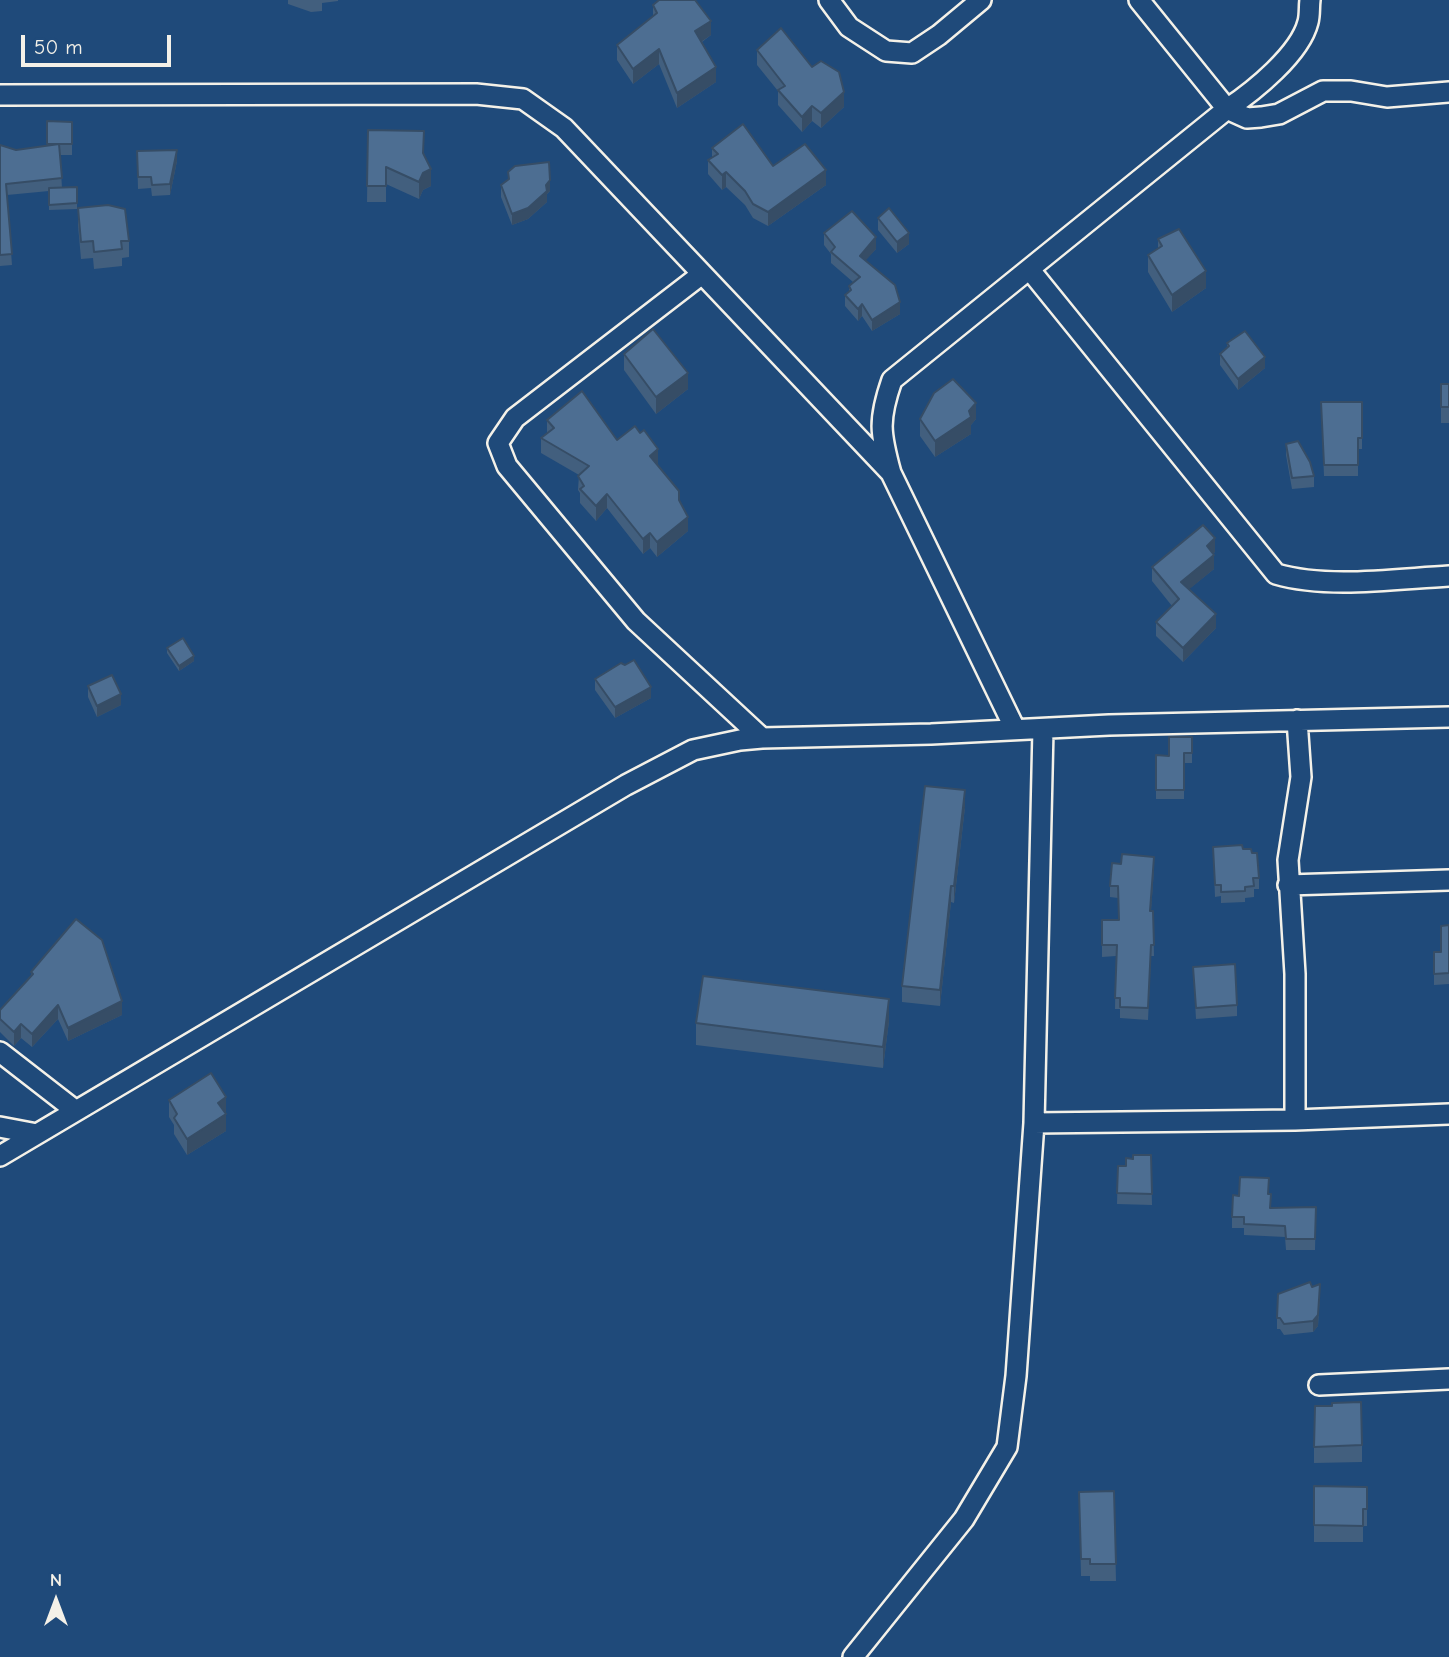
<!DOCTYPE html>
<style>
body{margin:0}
#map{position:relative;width:1449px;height:1657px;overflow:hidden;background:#1f4a7a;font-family:"Comic Neue",sans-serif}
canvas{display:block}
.north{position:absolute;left:21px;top:1566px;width:70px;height:70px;-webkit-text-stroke:5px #1f4a7a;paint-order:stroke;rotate:0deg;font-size:19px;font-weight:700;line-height:28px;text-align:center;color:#f4f1e8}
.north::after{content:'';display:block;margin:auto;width:24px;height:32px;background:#f4f1e8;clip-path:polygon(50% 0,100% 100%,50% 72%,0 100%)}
.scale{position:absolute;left:21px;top:35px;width:150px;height:32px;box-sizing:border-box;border:4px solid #f4f1e8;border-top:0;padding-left:9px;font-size:21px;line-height:24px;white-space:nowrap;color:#f4f1e8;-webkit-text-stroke:5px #1f4a7a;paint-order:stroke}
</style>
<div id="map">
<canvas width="1449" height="1657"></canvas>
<div class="north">N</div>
<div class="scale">50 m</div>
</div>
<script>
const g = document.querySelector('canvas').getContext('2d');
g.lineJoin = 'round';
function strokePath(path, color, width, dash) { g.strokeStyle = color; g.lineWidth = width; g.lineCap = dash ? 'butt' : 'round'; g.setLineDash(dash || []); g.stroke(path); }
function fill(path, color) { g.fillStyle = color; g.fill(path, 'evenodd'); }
const minor = new Path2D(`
 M 829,0 L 849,27 L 886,51 L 912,53 L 939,35 L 981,0
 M 1139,0 L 1227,109 L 1247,118 L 1261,117 L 1279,114 L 1323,91 L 1351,91 L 1387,97 L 1449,92
 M 0,95 L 476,94 L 523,99 L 564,128 L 891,473
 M 1030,270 L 1276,574 C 1328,589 1395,579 1449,576
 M 702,274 L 515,418 L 498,443 L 507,466 L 636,621 L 762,738
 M 1015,729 L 891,473 C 880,433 878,420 892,380 L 1227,109 C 1254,91 1300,54 1308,22 C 1310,15 1309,7 1310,0
 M 1288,885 L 1449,880
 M 0,1052 L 76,1111
 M 1295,1120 L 1295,974 L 1288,860 L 1301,777 L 1297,720
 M 1034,1123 L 1295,1120 L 1449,1114
 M 0,1127 L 37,1134
 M 0,1156 L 626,785 L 693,750 L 740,740 L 762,738 L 931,734 L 1109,725 L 1449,717
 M 1319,1385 L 1449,1379
 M 853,1657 L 964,1519 L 1007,1447 L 1016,1376 L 1034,1123 L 1043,729`);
const wall = new Path2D(`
 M 288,0 L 338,0 L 338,1 L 322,3 L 322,11 L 311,12 L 288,4 Z
 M 653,5 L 711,35 L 702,42 L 716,82 L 677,108 L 659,64 L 633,84 L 617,60 L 617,45 L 653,16 Z
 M 757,50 L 844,107 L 821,128 L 812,121 L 802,132 L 778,105 L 778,91 L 757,65 Z
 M 47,121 L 72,122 L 72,155 L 60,155 L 62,188 L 77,187 L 77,209 L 49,210 L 49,191 L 7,195 L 12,265 L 0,266 L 0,145 L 16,150 L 47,146 Z
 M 368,130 L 424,153 L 431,186 L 423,190 L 419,199 L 386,184 L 386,202 L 367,202 Z
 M 712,148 L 773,166 L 826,185 L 768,226 L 753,218 L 745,205 L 726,187 L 722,190 L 708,174 L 708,160 L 712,157 Z
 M 137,151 L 177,161 L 170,195 L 152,196 L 151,188 L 138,189 Z
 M 508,172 L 550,191 L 547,194 L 547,202 L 528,219 L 512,225 L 501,197 L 501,185 L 508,181 Z
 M 78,208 L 129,241 L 129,257 L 122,258 L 122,266 L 94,269 L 93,258 L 81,259 L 78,225 Z
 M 878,218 L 909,244 L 897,253 L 878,230 Z
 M 824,233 L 876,249 L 865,260 L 900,314 L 872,331 L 862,316 L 858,321 L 845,306 L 845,295 L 849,292 L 849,286 L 853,282 L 831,263 L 831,254 L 824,245 Z
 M 1158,239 L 1206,288 L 1172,312 L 1148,272 L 1148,255 L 1158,248 Z
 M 1227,343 L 1265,368 L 1238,390 L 1220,365 L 1220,354 L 1227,348 Z
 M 624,354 L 688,389 L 656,414 L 624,370 Z
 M 1441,384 L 1449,384 L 1449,423 L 1441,423 Z
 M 1321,402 L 1362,402 L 1362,449 L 1358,449 L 1358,476 L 1324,476 Z
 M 920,419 L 976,419 L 971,425 L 971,434 L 935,457 L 920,436 Z
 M 547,420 L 617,440 L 658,464 L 657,464 L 679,501 L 688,531 L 657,557 L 650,548 L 643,554 L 607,508 L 596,521 L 580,503 L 580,493 L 578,490 L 579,475 L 541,453 L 541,438 L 547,434 Z
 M 1286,444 L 1314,476 L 1314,487 L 1292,489 L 1286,455 Z
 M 1215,552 L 1213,554 L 1214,569 L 1189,589 L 1216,628 L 1183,662 L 1156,636 L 1156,622 L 1172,606 L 1152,581 L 1152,567 Z
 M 167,648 L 194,661 L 179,671 L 167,653 Z
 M 595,679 L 651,698 L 615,718 L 595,690 Z
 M 88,686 L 121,705 L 97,717 L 88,697 Z
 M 1192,737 L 1192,763 L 1184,763 L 1184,799 L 1156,799 L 1156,755 L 1169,756 Z
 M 965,807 L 954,903 L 951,902 L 940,1006 L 902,1002 L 902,986 Z
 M 1213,847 L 1243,849 L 1252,853 L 1259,878 L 1259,889 L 1254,889 L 1254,897 L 1245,898 L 1245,902 L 1221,903 L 1221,896 L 1215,897 Z
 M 1154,869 L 1151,911 L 1153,911 L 1154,956 L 1151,956 L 1148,1020 L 1120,1018 L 1120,1009 L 1115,1009 L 1116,956 L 1102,957 L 1102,920 L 1119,920 L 1118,898 L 1110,897 L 1110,886 Z
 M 1449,925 L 1449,984 L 1434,985 L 1434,952 L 1441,952 Z
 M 1193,967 L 1237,1005 L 1237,1016 L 1196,1019 Z
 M 31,972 L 122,1015 L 68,1041 L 58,1019 L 32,1047 L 21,1038 L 14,1046 L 0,1032 L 0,1010 L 31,976 Z
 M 889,1021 L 883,1068 L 696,1045 L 696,1023 Z
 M 226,1097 L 226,1131 L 187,1155 L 174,1134 L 174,1125 L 169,1117 L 169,1100 Z
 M 1151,1155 L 1152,1205 L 1117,1204 L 1118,1166 L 1126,1166 L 1133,1159 Z
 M 1269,1194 L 1271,1208 L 1316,1207 L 1315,1250 L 1286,1250 L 1285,1237 L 1244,1235 L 1244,1228 L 1232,1228 L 1232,1217 Z
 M 1312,1287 L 1320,1295 L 1318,1326 L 1313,1332 L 1284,1335 L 1280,1329 L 1277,1329 L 1277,1318 Z
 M 1362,1445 L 1362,1462 L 1314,1463 L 1314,1447 Z
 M 1314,1486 L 1367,1487 L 1367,1526 L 1363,1526 L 1363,1542 L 1314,1542 Z
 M 1114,1491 L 1116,1581 L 1090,1581 L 1090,1576 L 1081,1576 L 1079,1492 Z`);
const shadedWall = new Path2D(`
 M 711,21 L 711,35 L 695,46 L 695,31 Z
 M 659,49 L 659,64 L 633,84 L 633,69 Z
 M 716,67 L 716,82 L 677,108 L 677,93 Z
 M 844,92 L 844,107 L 821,128 L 821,113 Z
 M 812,106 L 812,121 L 802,132 L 802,117 Z
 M 177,150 L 177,161 L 170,195 L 170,184 Z
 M 431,169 L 431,186 L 423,190 L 419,199 L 419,182 L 423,173 Z
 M 826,170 L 826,185 L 768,226 L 768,212 Z
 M 726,172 L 726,187 L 722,190 L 722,175 Z
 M 550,180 L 550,191 L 547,194 L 547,202 L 528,219 L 512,225 L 512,214 Z
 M 909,233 L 909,244 L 897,253 L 897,242 Z
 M 876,237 L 876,249 L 860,267 L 860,256 Z
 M 1206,271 L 1206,288 L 1172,312 L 1172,295 Z
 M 900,302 L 900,314 L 872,331 L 872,320 Z
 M 862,304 L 862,316 L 858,321 L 858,309 Z
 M 1265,357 L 1265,368 L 1238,390 L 1238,379 Z
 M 688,373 L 688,389 L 656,414 L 656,397 Z
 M 976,403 L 976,419 L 971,425 L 971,434 L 935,457 L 935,441 L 969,411 Z
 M 658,449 L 658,464 L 650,470 L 650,456 Z
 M 607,494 L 607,508 L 596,521 L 596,506 Z
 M 688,517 L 688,531 L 657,557 L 657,542 Z
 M 650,533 L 650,548 L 643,554 L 643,539 Z
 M 1215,538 L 1215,552 L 1207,560 L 1207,546 Z
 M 1214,555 L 1214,569 L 1181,596 L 1181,582 Z
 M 1216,614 L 1216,628 L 1183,662 L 1183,648 Z
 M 194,656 L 194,661 L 179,671 L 179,666 Z
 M 651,687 L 651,698 L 615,718 L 615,707 Z
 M 121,694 L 121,705 L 97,717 L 97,706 Z
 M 965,790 L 965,807 L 954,903 L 954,886 Z
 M 1154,857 L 1154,869 L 1150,922 L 1150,911 Z
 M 951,886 L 951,902 L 940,1006 L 940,990 Z
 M 889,999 L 889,1021 L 883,1068 L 883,1047 Z
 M 122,1001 L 122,1015 L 68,1041 L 68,1028 Z
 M 58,1005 L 58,1019 L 32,1047 L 32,1034 Z
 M 21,1024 L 21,1038 L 14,1046 L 14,1032 Z
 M 226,1097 L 226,1131 L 187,1155 L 187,1139 L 218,1103 Z
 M 1320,1284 L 1318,1326 L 1313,1332 L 1313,1321 Z`);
const building = new Path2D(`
 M 659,0 L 695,0 L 711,21 L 695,31 L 716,67 L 677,93 L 659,49 L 633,69 L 617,45 L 657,13 L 653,5 Z
 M 781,28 L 812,67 L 821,61 L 839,72 L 844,92 L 821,113 L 812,106 L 802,117 L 778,90 L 785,86 L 757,50 Z
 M 47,121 L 72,122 L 72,144 L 47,144 Z
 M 743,124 L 773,166 L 805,144 L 826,170 L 768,212 L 753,204 L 745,191 L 726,172 L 722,175 L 708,160 L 718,154 L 712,148 Z
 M 368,130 L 424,131 L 423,153 L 431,169 L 423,173 L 419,182 L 386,167 L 386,186 L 367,186 Z
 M 59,144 L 62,178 L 6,184 L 12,254 L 0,255 L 0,145 L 16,150 Z
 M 177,150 L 170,184 L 152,185 L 151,177 L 138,177 L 137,151 Z
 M 549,162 L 550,180 L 546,185 L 547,191 L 528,208 L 512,214 L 501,185 L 509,179 L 508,172 L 515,166 Z
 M 77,187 L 77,203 L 49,205 L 49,188 Z
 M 108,205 L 125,209 L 129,241 L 121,241 L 122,249 L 94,252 L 93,241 L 81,242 L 78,208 Z
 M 889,208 L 909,233 L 897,242 L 878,218 Z
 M 852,211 L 876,237 L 860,256 L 895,285 L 900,302 L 872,320 L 862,304 L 858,309 L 845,295 L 851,290 L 849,286 L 860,277 L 831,252 L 835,247 L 824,233 Z
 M 1179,229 L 1206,271 L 1172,295 L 1148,255 L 1162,246 L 1158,239 Z
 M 653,329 L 688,373 L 656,397 L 624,354 Z
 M 1245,331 L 1265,357 L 1238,379 L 1220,354 L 1229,346 L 1227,343 Z
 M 953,379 L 976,403 L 969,411 L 971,417 L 935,441 L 920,419 L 934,393 Z
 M 1441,384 L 1449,384 L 1449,407 L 1441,407 Z
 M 582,391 L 617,440 L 635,426 L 640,433 L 644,430 L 658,449 L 650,456 L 679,491 L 679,500 L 688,517 L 657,542 L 650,533 L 643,539 L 607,494 L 596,506 L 580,489 L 584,486 L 578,476 L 589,466 L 541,438 L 554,428 L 547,420 Z
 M 1321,402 L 1362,402 L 1362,438 L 1358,438 L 1358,465 L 1324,465 Z
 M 1298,441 L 1310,462 L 1314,476 L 1292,478 L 1286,444 Z
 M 1203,525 L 1215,538 L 1207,546 L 1214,555 L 1181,582 L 1216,614 L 1183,648 L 1156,622 L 1179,599 L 1152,567 Z
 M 183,638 L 194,656 L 179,666 L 167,648 Z
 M 634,660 L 651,687 L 615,707 L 595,679 L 621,663 L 625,665 Z
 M 112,675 L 121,694 L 97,706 L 88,686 Z
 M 1169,737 L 1192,737 L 1192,753 L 1184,753 L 1184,790 L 1156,790 L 1156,755 L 1169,756 Z
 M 925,786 L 965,790 L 954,886 L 951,886 L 940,990 L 902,986 Z
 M 1242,845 L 1243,849 L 1251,849 L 1252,853 L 1257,853 L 1259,878 L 1253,878 L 1254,886 L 1245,887 L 1245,891 L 1221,892 L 1221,885 L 1215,885 L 1213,847 Z
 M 1122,854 L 1154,857 L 1150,911 L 1153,911 L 1154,945 L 1151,945 L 1148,1008 L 1120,1007 L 1120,998 L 1115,998 L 1117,945 L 1102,945 L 1102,920 L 1119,920 L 1118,886 L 1110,886 L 1112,863 L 1121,864 Z
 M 76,919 L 102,940 L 122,1001 L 68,1028 L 58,1005 L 32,1034 L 21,1024 L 14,1032 L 0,1019 L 0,1010 L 33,974 L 31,972 Z
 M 1449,925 L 1449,973 L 1434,974 L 1434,952 L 1441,952 L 1441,926 Z
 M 1235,964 L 1237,1005 L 1196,1008 L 1193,967 Z
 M 703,976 L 889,999 L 883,1047 L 696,1023 Z
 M 211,1073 L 226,1097 L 218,1103 L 226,1114 L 187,1139 L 174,1118 L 177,1114 L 169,1100 Z
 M 1133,1155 L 1151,1155 L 1152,1194 L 1117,1193 L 1118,1166 L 1126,1166 L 1126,1158 L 1133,1159 Z
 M 1240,1177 L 1269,1178 L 1268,1194 L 1271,1194 L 1270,1208 L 1316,1207 L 1315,1239 L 1286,1239 L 1285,1226 L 1244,1224 L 1244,1217 L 1232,1217 L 1233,1195 L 1239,1196 Z
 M 1310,1282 L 1312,1287 L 1320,1284 L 1318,1315 L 1313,1321 L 1284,1324 L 1280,1318 L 1277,1318 L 1278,1294 Z
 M 1361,1402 L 1362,1445 L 1314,1447 L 1315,1406 L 1332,1406 L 1332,1403 Z
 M 1314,1486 L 1367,1487 L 1367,1509 L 1363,1509 L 1363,1526 L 1314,1525 Z
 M 1114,1491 L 1116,1564 L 1090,1564 L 1090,1559 L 1081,1559 L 1079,1492 Z`);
strokePath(minor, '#f4f1e8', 24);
strokePath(minor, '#1f4a7a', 19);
fill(wall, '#425f7e');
fill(shadedWall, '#364d66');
fill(building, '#4d6e92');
strokePath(building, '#364d66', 2);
</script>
